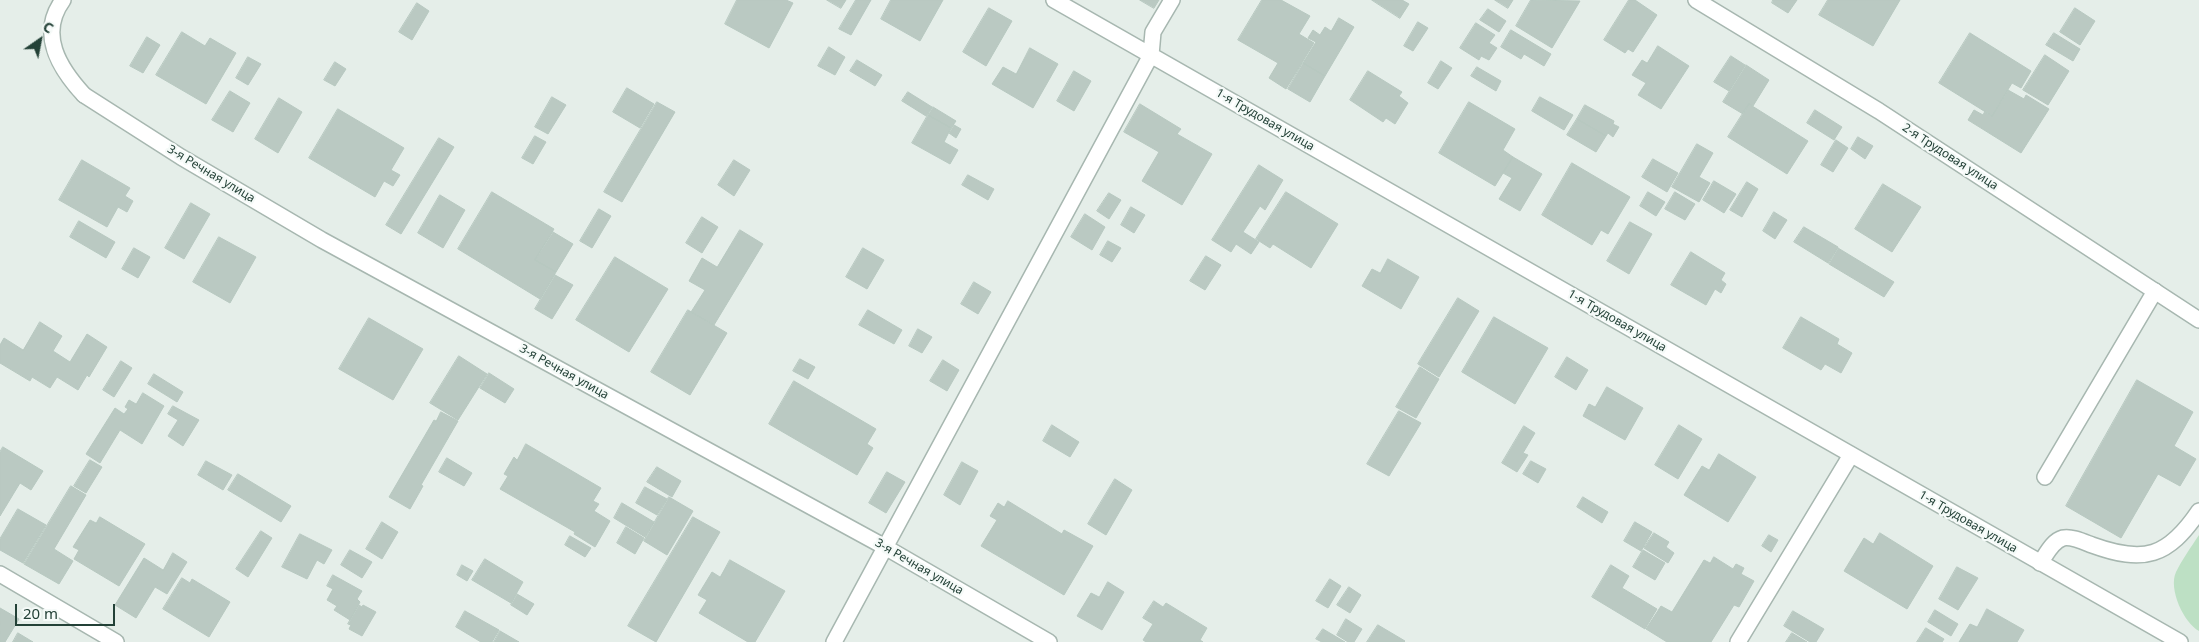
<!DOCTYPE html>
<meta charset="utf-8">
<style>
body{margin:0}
#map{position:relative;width:2199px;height:642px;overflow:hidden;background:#e5eee9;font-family:"Noto Sans",sans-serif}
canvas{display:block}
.north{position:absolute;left:15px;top:15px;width:50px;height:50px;-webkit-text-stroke:4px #f5faf8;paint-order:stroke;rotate:33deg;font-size:14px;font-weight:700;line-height:20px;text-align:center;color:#234137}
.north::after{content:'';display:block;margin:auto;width:18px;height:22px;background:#234137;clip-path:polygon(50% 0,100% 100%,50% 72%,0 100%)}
.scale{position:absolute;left:15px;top:604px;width:100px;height:22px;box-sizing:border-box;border:2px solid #234137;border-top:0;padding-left:6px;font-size:15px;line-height:18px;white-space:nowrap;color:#234137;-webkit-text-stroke:4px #f5faf8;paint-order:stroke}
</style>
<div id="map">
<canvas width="2199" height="642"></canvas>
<div class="north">С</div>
<div class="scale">20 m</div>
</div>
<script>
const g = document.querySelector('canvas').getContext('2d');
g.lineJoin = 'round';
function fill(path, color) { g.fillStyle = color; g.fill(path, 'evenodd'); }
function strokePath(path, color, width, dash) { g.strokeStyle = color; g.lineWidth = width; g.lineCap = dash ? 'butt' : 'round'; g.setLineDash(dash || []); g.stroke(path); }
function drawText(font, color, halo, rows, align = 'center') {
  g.font = font + ' "Noto Sans",sans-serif'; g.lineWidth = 4.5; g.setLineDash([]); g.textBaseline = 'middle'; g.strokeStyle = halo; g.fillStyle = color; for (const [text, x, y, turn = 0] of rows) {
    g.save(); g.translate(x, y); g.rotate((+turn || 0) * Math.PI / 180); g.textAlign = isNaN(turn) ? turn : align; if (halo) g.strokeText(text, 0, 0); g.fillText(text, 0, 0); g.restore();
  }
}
const green = new Path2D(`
 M 2199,535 L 2199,631 C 2184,623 2168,589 2176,572 C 2182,560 2191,547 2199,535 Z`);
const building = new Path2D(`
 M 737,0 L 786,0 L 793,3 L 769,48 L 725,24 Z
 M 827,0 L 846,0 L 841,8 Z
 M 856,0 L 871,0 L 851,35 L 839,29 Z
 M 891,0 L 943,0 L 920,41 L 881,19 Z
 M 1140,0 L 1159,0 L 1154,8 Z
 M 1262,0 L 1281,0 L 1310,16 L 1299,34 L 1314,43 L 1286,89 L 1269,78 L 1278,63 L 1238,40 Z
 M 1372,0 L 1402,0 L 1409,4 L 1400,18 Z
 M 1495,0 L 1513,0 L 1508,8 Z
 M 1531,0 L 1580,1 L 1552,48 L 1516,26 Z
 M 1629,0 L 1635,0 L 1657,15 L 1633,52 L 1628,49 L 1625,53 L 1604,40 Z
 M 1773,0 L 1797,0 L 1788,13 L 1772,3 Z
 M 1828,0 L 1900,0 L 1873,46 L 1819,15 Z
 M 417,3 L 429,11 L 412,40 L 399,32 Z
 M 989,8 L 1012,21 L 986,66 L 963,52 Z
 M 2075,8 L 2095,21 L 2080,45 L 2060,32 Z
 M 1488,9 L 1506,21 L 1499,32 L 1480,20 Z
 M 1339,18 L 1354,27 L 1325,76 L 1303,63 L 1316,42 L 1308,38 L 1313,30 L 1320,35 L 1325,27 L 1331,31 Z
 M 1418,22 L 1428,28 L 1413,51 L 1404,46 Z
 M 1476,23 L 1495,35 L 1489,43 L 1497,48 L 1489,60 L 1481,56 L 1479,60 L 1460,48 Z
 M 1511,30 L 1551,54 L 1544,66 L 1524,54 L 1521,59 L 1501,47 Z
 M 182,32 L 205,46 L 210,38 L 236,53 L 206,104 L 156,75 Z
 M 1970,33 L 2031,71 L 2021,88 L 2012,83 L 1992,116 L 1939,83 Z
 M 2054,33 L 2080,49 L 2073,61 L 2046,45 Z
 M 147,37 L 160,45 L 143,73 L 130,66 Z
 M 1658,46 L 1689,66 L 1661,109 L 1638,95 L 1646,83 L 1632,75 L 1642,60 L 1647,63 Z
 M 829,47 L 845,57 L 835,75 L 818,66 Z
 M 1030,48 L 1058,64 L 1033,108 L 992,84 L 1003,67 L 1016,74 Z
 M 2045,55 L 2069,71 L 2048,105 L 2023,90 Z
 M 1731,56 L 1745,65 L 1729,91 L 1714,82 Z
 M 248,57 L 261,64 L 248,85 L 236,78 Z
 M 857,60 L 882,75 L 875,86 L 850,71 Z
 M 1441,61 L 1452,68 L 1438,89 L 1428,83 Z
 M 335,62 L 346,69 L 335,86 L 324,80 Z
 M 1303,63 L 1325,76 L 1310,102 L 1288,89 Z
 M 1746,65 L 1769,80 L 1753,106 L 1749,104 L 1743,114 L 1723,102 Z
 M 1477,67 L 1501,81 L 1496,91 L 1471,76 Z
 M 1074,71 L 1091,81 L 1074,111 L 1057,101 Z
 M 1368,71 L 1402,92 L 1399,96 L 1408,103 L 1395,124 L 1386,118 L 1383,122 L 1350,100 Z
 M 627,88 L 654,104 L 640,128 L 613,112 Z
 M 2008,90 L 2024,99 L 2026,95 L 2049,109 L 2021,153 L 1968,120 L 1974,110 L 1983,115 L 1985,111 L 1992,116 Z
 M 230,91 L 250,103 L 233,132 L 212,120 Z
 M 908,92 L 932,107 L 926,116 L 902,101 Z
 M 552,97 L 566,105 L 548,134 L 535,127 Z
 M 1540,97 L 1573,115 L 1564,130 L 1532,111 Z
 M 279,98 L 302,112 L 278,153 L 255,139 Z
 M 657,102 L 675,112 L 622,202 L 604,192 Z
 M 1469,102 L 1515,129 L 1503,150 L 1513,157 L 1495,186 L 1439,153 Z
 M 1140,104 L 1181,129 L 1177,134 L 1212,154 L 1182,205 L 1142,181 L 1159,152 L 1124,132 Z
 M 1749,104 L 1808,141 L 1787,174 L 1728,137 Z
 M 1585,105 L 1614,121 L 1613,124 L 1619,127 L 1613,137 L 1608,133 L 1606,136 L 1577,119 Z
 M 933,107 L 956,121 L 951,128 L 928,115 Z
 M 338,109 L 404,148 L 391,170 L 400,175 L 393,186 L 384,181 L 375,197 L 309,158 Z
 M 1815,110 L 1842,127 L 1834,140 L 1807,123 Z
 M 928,115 L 951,128 L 944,142 L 958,150 L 950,164 L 912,143 Z
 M 1577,119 L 1606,136 L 1596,152 L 1567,135 Z
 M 954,125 L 961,129 L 956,138 L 949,133 Z
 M 535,136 L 546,142 L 533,164 L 522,158 Z
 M 1858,137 L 1873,146 L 1865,159 L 1851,149 Z
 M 439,138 L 454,147 L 401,234 L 386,225 Z
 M 1836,140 L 1848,148 L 1833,172 L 1821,165 Z
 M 1697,144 L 1713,153 L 1699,177 L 1710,183 L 1699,202 L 1672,187 Z
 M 1513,157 L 1542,174 L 1520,211 L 1499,199 L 1512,178 L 1503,173 Z
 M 1653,159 L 1678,173 L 1667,192 L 1642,177 Z
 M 82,160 L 130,188 L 125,196 L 133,201 L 127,212 L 118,207 L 107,227 L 59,200 Z
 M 734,160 L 750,170 L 734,196 L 718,185 Z
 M 1572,163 L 1630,197 L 1608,234 L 1601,230 L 1592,245 L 1542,215 Z
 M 1259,165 L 1283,180 L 1265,210 L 1260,206 L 1243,232 L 1259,242 L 1251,254 L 1236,244 L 1231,252 L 1212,240 Z
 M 968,175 L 994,189 L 988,200 L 962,185 Z
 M 1714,181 L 1736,194 L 1724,213 L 1703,200 Z
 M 1747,182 L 1758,189 L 1742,217 L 1730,210 Z
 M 1883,184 L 1921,207 L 1892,252 L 1855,229 Z
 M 492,192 L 554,229 L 535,260 L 556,272 L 540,299 L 458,249 Z
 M 1286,192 L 1338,224 L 1311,268 L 1273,244 L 1270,248 L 1256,239 Z
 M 1648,192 L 1665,202 L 1656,216 L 1640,206 Z
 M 1675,192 L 1695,204 L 1685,220 L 1665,209 Z
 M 1109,193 L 1121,200 L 1109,219 L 1097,211 Z
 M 440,195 L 465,210 L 443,248 L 418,233 Z
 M 191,203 L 210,214 L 184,259 L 165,248 Z
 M 1131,207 L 1145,215 L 1134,233 L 1121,225 Z
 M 599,209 L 611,216 L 592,248 L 580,241 Z
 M 1774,212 L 1787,220 L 1775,239 L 1763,231 Z
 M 1085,214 L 1105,227 L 1092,250 L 1071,237 Z
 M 702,217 L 718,227 L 702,253 L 686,243 Z
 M 79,221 L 115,242 L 106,258 L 70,237 Z
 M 1630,222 L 1652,234 L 1629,274 L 1607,261 Z
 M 1804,227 L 1838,247 L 1828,263 L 1794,242 Z
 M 740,230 L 763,244 L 714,325 L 691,312 L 705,290 L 689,281 L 702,258 L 717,267 Z
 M 553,232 L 573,244 L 556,272 L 535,260 Z
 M 219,237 L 256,257 L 230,303 L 193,282 Z
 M 1108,241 L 1121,248 L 1112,262 L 1100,255 Z
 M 134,248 L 150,257 L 138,278 L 122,269 Z
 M 863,248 L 884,260 L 867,289 L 846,277 Z
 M 1838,248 L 1894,282 L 1884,297 L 1829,264 Z
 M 1691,252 L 1725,273 L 1721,280 L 1726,284 L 1721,293 L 1715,289 L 1706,305 L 1671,285 Z
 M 1206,256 L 1221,265 L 1205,290 L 1190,281 Z
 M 615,257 L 668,289 L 629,352 L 576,320 Z
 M 1388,259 L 1419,277 L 1401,309 L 1362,286 L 1372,269 L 1380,273 Z
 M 555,275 L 573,285 L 552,319 L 535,309 Z
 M 974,282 L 991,292 L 978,314 L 961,304 Z
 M 1458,298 L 1479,311 L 1439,377 L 1418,364 Z
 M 688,310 L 727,333 L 690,395 L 651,372 Z
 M 868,310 L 902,330 L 894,344 L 859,325 Z
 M 1494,317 L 1548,348 L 1515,404 L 1462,372 Z
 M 1801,317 L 1839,339 L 1837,344 L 1852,353 L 1841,373 L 1825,364 L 1821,370 L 1783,348 Z
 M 369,318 L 423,349 L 393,400 L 339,369 Z
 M 40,322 L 62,336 L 53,351 L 70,362 L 87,334 L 107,347 L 89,377 L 87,375 L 78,390 L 57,377 L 50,388 L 32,377 L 30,381 L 0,363 L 0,345 L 4,338 L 23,350 Z
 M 918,329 L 932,337 L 922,353 L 909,346 Z
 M 459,356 L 487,374 L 458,420 L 430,403 Z
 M 1567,357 L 1588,370 L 1576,390 L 1555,377 Z
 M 800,359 L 815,367 L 808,379 L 793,371 Z
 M 943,360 L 959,370 L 947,391 L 930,381 Z
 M 121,361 L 132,368 L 114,397 L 103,390 Z
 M 1420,367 L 1439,379 L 1416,418 L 1396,407 Z
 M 489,373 L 514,389 L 505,403 L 480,388 Z
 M 154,374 L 183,392 L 177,402 L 148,384 Z
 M 2137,380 L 2193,412 L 2174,446 L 2196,459 L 2180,486 L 2158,474 L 2121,538 L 2066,506 Z
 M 794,381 L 876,429 L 867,444 L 873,448 L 857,475 L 769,424 Z
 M 1607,387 L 1643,408 L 1625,440 L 1583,416 L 1589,404 L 1595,407 Z
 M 143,393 L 164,406 L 142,444 L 120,430 L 100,463 L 86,454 L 115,408 L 124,414 L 128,409 L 125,407 L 129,400 L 136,404 Z
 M 173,406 L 199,420 L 183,446 L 168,436 L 178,420 L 168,414 Z
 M 1399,411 L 1421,423 L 1389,476 L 1367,464 Z
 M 441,412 L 458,421 L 421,485 L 423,486 L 410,509 L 389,497 L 434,420 L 436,421 Z
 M 1052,425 L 1079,442 L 1070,457 L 1043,441 Z
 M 1679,425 L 1702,439 L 1678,479 L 1655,465 Z
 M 1524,426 L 1535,433 L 1523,453 L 1528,455 L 1517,472 L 1502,463 Z
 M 526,444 L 601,488 L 593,501 L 599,504 L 594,511 L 610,521 L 595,547 L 574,534 L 575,532 L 500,489 L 508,476 L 504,474 L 514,457 L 517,460 Z
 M 3,447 L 43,471 L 31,490 L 20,483 L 0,516 L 0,452 Z
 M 1719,454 L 1756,477 L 1728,522 L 1684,495 L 1702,466 L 1709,470 Z
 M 447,458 L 472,473 L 464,486 L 439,472 Z
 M 90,460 L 102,467 L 86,493 L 74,486 Z
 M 206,461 L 232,475 L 223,490 L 198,475 Z
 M 1531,461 L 1546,469 L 1538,483 L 1523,474 Z
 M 962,462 L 978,471 L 960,505 L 944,495 Z
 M 657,467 L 681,481 L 672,497 L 647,482 Z
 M 887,472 L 905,482 L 886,513 L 869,503 Z
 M 238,474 L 291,506 L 281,522 L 228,490 Z
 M 1115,479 L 1132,490 L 1106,535 L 1088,524 Z
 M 71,486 L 86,495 L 54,549 L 73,561 L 59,584 L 24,564 Z
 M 645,487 L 667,499 L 657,515 L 636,503 Z
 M 669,497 L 693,511 L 667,555 L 644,541 Z
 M 1583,497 L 1608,512 L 1602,523 L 1577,507 Z
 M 1008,501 L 1062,534 L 1064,530 L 1093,546 L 1064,595 L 981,546 L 997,520 L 990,516 L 998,503 L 1004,507 Z
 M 622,503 L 654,522 L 645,537 L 614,518 Z
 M 18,509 L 46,525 L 23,563 L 0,550 L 0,539 Z
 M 100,517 L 145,544 L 119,586 L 74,559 L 79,550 L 73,547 L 90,520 L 96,523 Z
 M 693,517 L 720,532 L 656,642 L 628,626 Z
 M 382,522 L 398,532 L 382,559 L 366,549 Z
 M 1635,522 L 1652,532 L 1641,551 L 1624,541 Z
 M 626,527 L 644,538 L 635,554 L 617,543 Z
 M 261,531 L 272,538 L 248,577 L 236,569 Z
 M 1654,533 L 1669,542 L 1666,547 L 1674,553 L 1668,563 L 1644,548 Z
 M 1880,533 L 1933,566 L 1907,609 L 1844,571 L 1864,538 L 1873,544 Z
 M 300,534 L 332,550 L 324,564 L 317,560 L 307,579 L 282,567 Z
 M 1769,535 L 1778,540 L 1771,552 L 1762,546 Z
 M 570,536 L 591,548 L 585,557 L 565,545 Z
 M 350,550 L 372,562 L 362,578 L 341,565 Z
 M 1643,550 L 1665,563 L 1655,580 L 1633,567 Z
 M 173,553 L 187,562 L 167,594 L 155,587 L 136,618 L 115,605 L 144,558 L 163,570 Z
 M 1714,557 L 1733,569 L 1736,564 L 1744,568 L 1741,574 L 1754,581 L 1739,607 L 1734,605 L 1711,642 L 1667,642 L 1646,629 L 1661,606 L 1672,612 L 1704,560 L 1710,563 Z
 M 485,559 L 523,582 L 511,603 L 472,580 Z
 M 730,560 L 785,591 L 755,642 L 748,642 L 699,613 L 707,600 L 698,595 L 712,572 L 720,577 Z
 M 462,565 L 473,571 L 467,581 L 457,575 Z
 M 1611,565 L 1629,576 L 1622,588 L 1657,609 L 1645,629 L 1592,597 Z
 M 1957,567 L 1978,578 L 1958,610 L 1939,599 Z
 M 333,575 L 362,591 L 357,599 L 360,602 L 350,620 L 334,610 L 337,606 L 327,600 L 333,589 L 327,586 Z
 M 182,578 L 190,583 L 192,579 L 230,602 L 209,637 L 163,609 Z
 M 1330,579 L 1341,586 L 1328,608 L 1316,601 Z
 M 1108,582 L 1124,592 L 1102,630 L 1077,616 L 1091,593 L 1099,597 Z
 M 1349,587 L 1361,595 L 1350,613 L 1337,605 Z
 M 517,594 L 534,604 L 527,615 L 511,605 Z
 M 1154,601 L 1163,607 L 1166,603 L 1207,628 L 1200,640 L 1203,642 L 1146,642 L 1143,640 L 1153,624 L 1143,618 Z
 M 359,605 L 362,607 L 363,605 L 376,612 L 362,636 L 349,629 L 351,625 L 348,624 Z
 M 0,608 L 19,619 L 5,642 L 0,642 Z
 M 1987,609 L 2024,630 L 2017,642 L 1959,642 L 1970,624 L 1977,627 Z
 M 1935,610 L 1958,624 L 1951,636 L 1928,622 Z
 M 465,611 L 499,630 L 492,642 L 481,642 L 456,627 Z
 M 1793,611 L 1824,629 L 1816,642 L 1810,642 L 1784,626 Z
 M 1346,619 L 1362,629 L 1354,642 L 1348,642 L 1337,635 Z
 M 1378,625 L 1405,641 L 1404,642 L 1367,642 Z
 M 1926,628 L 1944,639 L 1942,642 L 1917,642 Z
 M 1323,629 L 1345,642 L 1322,642 L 1316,639 Z
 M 500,631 L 519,642 L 494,642 Z
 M 18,633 L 33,642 L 13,642 Z
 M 1792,633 L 1807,642 L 1786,642 Z`);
const service = new Path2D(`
 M 63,0 C 38,34 59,68 84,95
 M 2045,477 L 2155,291
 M 2040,563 C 2046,555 2052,541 2063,538 C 2071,536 2084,542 2092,545 C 2144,564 2168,557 2199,511
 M 1738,642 L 1851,455`);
const minor = new Path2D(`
 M 1054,0 L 2180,642
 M 1696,0 L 1879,111 L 2199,320
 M 84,95 L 181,157 L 322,240 L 885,547 L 1049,642
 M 0,574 L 116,642
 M 834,642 L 1151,55 L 1153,32 L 1172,0`);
const streetNames = [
 ["1-я Трудовая улица",1265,120,30],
 ["2-я Трудовая улица",1950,157,33],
 ["3-я Речная улица",211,174,31],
 ["1-я Трудовая улица",1617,321,30],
 ["3-я Речная улица",564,372,29],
 ["1-я Трудовая улица",1968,522,30],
 ["3-я Речная улица",919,567,30]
];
fill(green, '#bde0c4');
fill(building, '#bac9c2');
strokePath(building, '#b7c8c0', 1);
strokePath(service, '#a7b7b0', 18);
strokePath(minor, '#a7b7b0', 18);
strokePath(service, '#fff', 15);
strokePath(minor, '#fff', 15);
drawText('12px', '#234137', '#f5faf8', streetNames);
</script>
